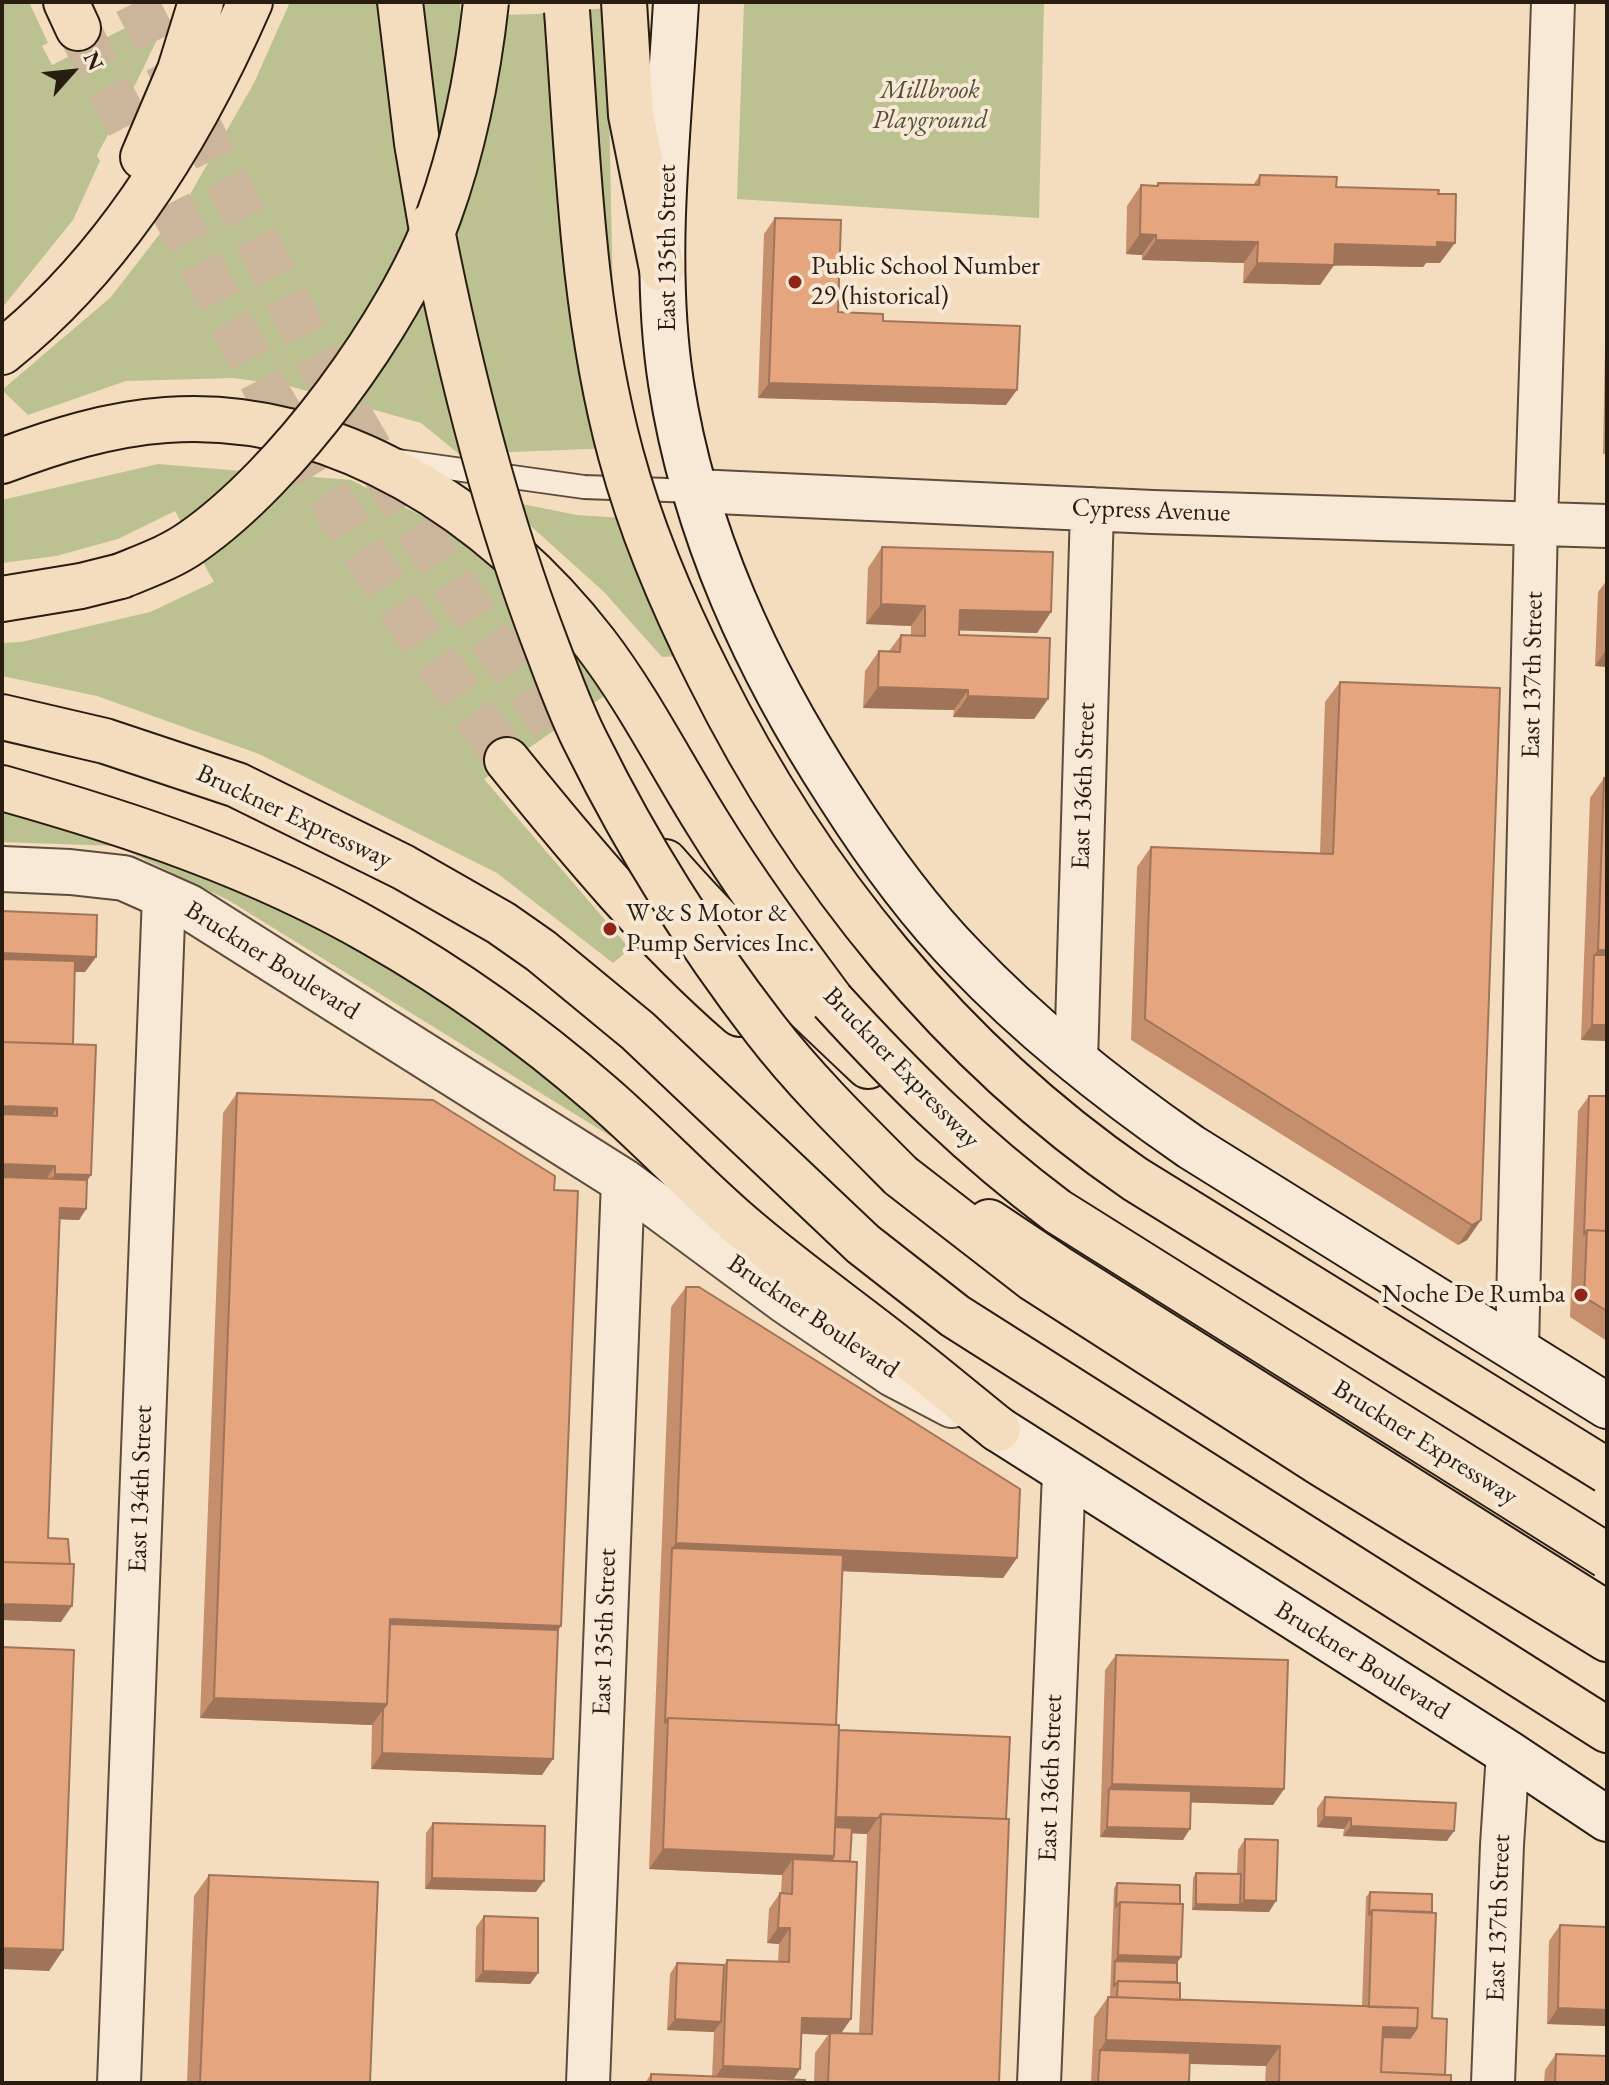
<!DOCTYPE html>
<style>
body{margin:0}
#map{position:relative;width:1609px;height:2085px;overflow:hidden;background:#f3ddbe;font-family:"EB Garamond",serif}
canvas{display:block}
.frame{position:absolute;inset:0;border:4px solid #291c11;pointer-events:none}
.north{position:absolute;left:32px;top:32px;width:80px;height:80px;-webkit-text-stroke:6px #f7e9d5;paint-order:stroke;rotate:63deg;font-size:22px;font-weight:700;line-height:32px;text-align:center;color:#291c11}
.north::after{content:'';display:block;margin:auto;width:28px;height:36px;background:#291c11;clip-path:polygon(50% 0,100% 100%,50% 72%,0 100%)}
</style>
<div id="map">
<canvas width="1609" height="2085"></canvas>
<div class="frame"></div>
<div class="north">N</div>
</div>
<script>
const g = document.querySelector('canvas').getContext('2d');
g.lineJoin = 'round';
function fill(path, color) { g.fillStyle = color; g.fill(path, 'evenodd'); }
function strokePath(path, color, width, dash) { g.strokeStyle = color; g.lineWidth = width; g.lineCap = dash ? 'butt' : 'round'; g.setLineDash(dash || []); g.stroke(path); }
function drawText(font, color, halo, rows, align = 'center') {
  g.font = font + ' "EB Garamond",serif'; g.lineWidth = 8; g.setLineDash([]); g.textBaseline = 'middle'; g.strokeStyle = halo; g.fillStyle = color; for (const [text, x, y, turn = 0] of rows) {
    g.save(); g.translate(x, y); g.rotate((+turn || 0) * Math.PI / 180); g.textAlign = isNaN(turn) ? turn : align; if (halo) g.strokeText(text, 0, 0); g.fillText(text, 0, 0); g.restore();
  }
}
const green = new Path2D(`
 M 2,2 L 29,2 L 48,43 L 42,46 L 52,65 L 153,14 L 168,17 L 135,85 L 97,155 L 100,161 L 73,220 L 2,308 Z
 M 290,2 L 460,2 L 460,16 L 538,14 L 607,8 L 616,448 L 459,454 L 421,423 L 289,386 L 234,378 L 126,381 L 28,415 L 2,390 L 111,297 L 189,196 L 254,83 Z
 M 744,2 L 1044,2 L 1039,218 L 737,199 Z
 M 158,464 L 351,480 L 444,527 L 565,625 L 607,694 L 484,779 L 630,949 L 613,963 L 497,873 L 259,754 L 97,696 L 2,676 L 2,643 L 21,642 L 150,612 L 214,582 L 175,511 L 118,539 L 56,556 L 2,563 L 2,500 Z
 M 502,500 L 577,515 L 639,519 L 679,656 L 662,657 L 604,592 Z
 M 2,800 L 111,831 L 436,978 L 736,1236 L 620,1142 L 228,900 L 117,846 L 2,842 Z`);
const primaryTunnel = new Path2D(`
 M 136,2 L 322,367 L 414,524 L 482,626 L 555,727
 M 78,28 L 264,386 L 357,542 L 424,644 L 507,760`);
const service = new Path2D(`
 M 398,461 L 584,487 L 695,491`);
const minor = new Path2D(`
 M 695,491 L 1153,512 L 1607,526
 M 1076,1062 L 1092,509
 M 1517,1349 L 1536,523 L 1553,2
 M 119,2083 L 164,895
 M 588,2083 L 623,1181
 M 1039,2083 L 1064,1473
 M 1493,2083 L 1502,1845 L 1508,1753`);
const tertiary = new Path2D(`
 M 2,869 L 70,872 L 124,878 L 189,907 L 623,1181 L 787,1302 L 893,1374 L 952,1405`);
const secondary = new Path2D(`
 M 676,2 C 669,127 652,259 671,383 C 694,533 757,669 839,795 C 876,853 917,910 965,959 C 1033,1030 1110,1091 1191,1147 L 1607,1406
 M 998,1429 L 1508,1753 L 1607,1819`);
const primary = new Path2D(`
 M 66,2 L 78,28
 M 507,760 C 579,849 653,938 740,1014
 M 665,862 C 728,934 798,1000 868,1066
 M 989,1222 L 1058,1268 L 1593,1605`);
const motorway = new Path2D(`
 M 400,2 L 417,143 L 431,225
 M 624,2 L 631,115 L 662,269
 M 143,157 L 180,70 L 201,2
 M 2,352 C 115,262 193,133 250,2
 M 2,461 C 55,441 109,424 166,420 C 334,407 496,514 595,643 C 638,699 670,763 707,822 C 745,884 789,943 832,1001
 M 2,599 L 81,586 L 121,576
 M 2,717 L 105,741 L 237,785 L 403,867 L 501,923 L 541,951 L 638,1031 L 863,1244 L 955,1316 L 1607,1730
 M 2,788 C 130,824 257,866 373,933 C 454,979 530,1033 600,1094 C 649,1136 693,1184 742,1226 C 794,1271 850,1310 904,1353 C 936,1378 967,1404 998,1429
 M 901,1176 L 1034,1279 L 1322,1464 L 1607,1639`);
const motorwayBridge = new Path2D(`
 M 567,11 C 578,159 582,311 621,455 C 642,533 673,605 709,676 C 808,875 951,1052 1135,1179 L 1607,1471
 M 431,225 C 459,368 494,509 546,645 C 559,679 571,714 588,746 C 637,845 697,941 765,1029 C 805,1081 854,1129 901,1176
 M 121,576 C 145,566 171,557 192,542 C 287,476 399,324 439,215 C 464,146 478,75 486,2
 M 832,1001 C 904,1080 972,1147 1057,1211 L 1607,1556`);
const wall = new Path2D(`
 M 1260,175 L 1336,187 L 1440,263 L 1426,263 L 1423,267 L 1334,265 L 1320,285 L 1243,283 L 1244,263 L 1142,260 L 1142,255 L 1126,254 L 1127,206 L 1141,185 L 1156,186 L 1158,183 L 1253,185 Z
 M 775,218 L 838,312 L 883,321 L 1006,405 L 758,398 L 764,234 Z
 M 1606,294 L 1607,294 L 1607,454 L 1603,454 Z
 M 882,547 L 1051,612 L 1037,633 L 959,630 L 959,635 L 1048,699 L 1034,719 L 953,717 L 954,710 L 863,708 L 865,671 L 879,651 L 889,651 L 901,635 L 911,635 L 911,626 L 866,624 L 868,568 Z
 M 1607,580 L 1607,667 L 1595,666 L 1598,592 Z
 M 1340,682 L 1481,1220 L 1467,1240 L 1458,1245 L 1131,1040 L 1137,867 L 1151,847 L 1320,853 L 1325,702 Z
 M 1604,778 L 1607,1041 L 1581,1040 L 1590,798 Z
 M 2,911 L 96,957 L 85,972 L 75,972 L 73,1044 L 91,1175 L 87,1180 L 86,1209 L 79,1220 L 59,1219 L 48,1538 L 61,1622 L 2,1620 Z
 M 237,1093 L 561,1626 L 558,1630 L 542,1775 L 371,1769 L 372,1725 L 200,1718 L 223,1113 Z
 M 1589,1096 L 1607,1096 L 1607,1341 L 1570,1317 L 1578,1111 Z
 M 686,1287 L 1017,1558 L 1003,1578 L 842,1571 L 836,1725 L 839,1730 L 1006,1819 L 999,2083 L 814,2083 L 815,2053 L 828,2035 L 802,2034 L 793,2080 L 805,2083 L 645,2083 L 651,2074 L 712,2077 L 714,2032 L 667,2030 L 670,1974 L 677,1963 L 724,1965 L 727,1960 L 778,1962 L 779,1944 L 767,1943 L 769,1909 L 780,1893 L 781,1893 L 782,1875 L 649,1869 L 671,1307 ZM 851,1833 L 867,1834 L 859,2034 L 841,2033 Z
 M 1116,1655 L 1284,1789 L 1273,1805 L 1191,1802 L 1183,1840 L 1100,1837 L 1105,1670 Z
 M 1325,1797 L 1447,1841 L 1343,1836 L 1344,1829 L 1317,1827 L 1317,1808 Z
 M 433,1823 L 536,1892 L 425,1889 L 426,1833 Z
 M 1245,1839 L 1269,1912 L 1192,1910 L 1193,1878 L 1196,1873 L 1237,1874 L 1238,1850 Z
 M 209,1875 L 370,2083 L 187,2083 L 194,1896 Z
 M 1117,1883 L 1177,1963 L 1177,1982 L 1180,2000 L 1362,2006 L 1366,1897 L 1370,1892 L 1432,2018 L 1445,2075 L 1451,2083 L 1265,2083 L 1266,2066 L 1190,2064 L 1189,2083 L 1091,2083 L 1094,2017 L 1108,1997 L 1110,1997 L 1114,1888 Z
 M 484,1916 L 538,1973 L 530,1984 L 475,1982 L 476,1927 Z
 M 1560,1925 L 1607,2026 L 1547,2024 L 1549,1941 Z
 M 1556,2054 L 1607,2083 L 1544,2083 L 1545,2070 Z`);
const shadedWall = new Path2D(`
 M 1140,234 L 1156,235 L 1142,255 L 1126,254 Z
 M 1156,240 L 1258,242 L 1244,263 L 1142,260 Z
 M 1455,243 L 1440,263 L 1426,263 L 1423,267 L 1321,265 L 1335,244 Z
 M 1257,263 L 1334,265 L 1320,285 L 1243,283 Z
 M 769,383 L 1017,390 L 1006,405 L 758,398 Z
 M 881,604 L 925,606 L 911,626 L 866,624 Z
 M 960,610 L 1051,612 L 1037,633 L 946,630 Z
 M 1606,650 L 1607,667 L 1595,666 Z
 M 878,687 L 968,690 L 954,710 L 863,708 Z
 M 968,696 L 1048,699 L 1034,719 L 953,717 Z
 M 1598,950 L 1607,950 L 1607,971 L 1594,955 Z
 M 2,953 L 96,957 L 85,972 L 2,970 Z
 M 1592,1025 L 1607,1025 L 1607,1041 L 1581,1040 Z
 M 2,1106 L 57,1108 L 46,1124 L 2,1122 Z
 M 2,1164 L 55,1166 L 44,1182 L 2,1180 Z
 M 55,1174 L 91,1175 L 80,1191 L 44,1190 Z
 M 60,1208 L 86,1209 L 79,1220 L 52,1219 Z
 M 1481,1220 L 1467,1240 L 1458,1245 L 1472,1225 Z
 M 676,1543 L 1017,1558 L 1003,1578 L 672,1564 L 672,1548 Z
 M 2,1604 L 72,1606 L 61,1622 L 2,1620 Z
 M 390,1619 L 561,1626 L 547,1646 L 386,1640 Z
 M 214,1698 L 387,1704 L 372,1725 L 200,1718 Z
 M 382,1753 L 553,1759 L 542,1775 L 371,1769 Z
 M 1112,1784 L 1284,1789 L 1273,1805 L 1108,1800 L 1109,1789 L 1101,1799 Z
 M 833,1816 L 878,1818 L 867,1834 L 825,1832 Z
 M 1324,1817 L 1351,1818 L 1344,1829 L 1317,1827 Z
 M 1351,1826 L 1454,1831 L 1447,1841 L 1343,1836 Z
 M 1107,1827 L 1190,1829 L 1183,1840 L 1100,1837 Z
 M 663,1849 L 834,1856 L 824,1871 L 793,1859 L 782,1875 L 649,1869 Z
 M 432,1878 L 544,1881 L 536,1892 L 425,1889 Z
 M 1244,1900 L 1276,1901 L 1269,1912 L 1192,1910 L 1196,1904 L 1240,1905 Z
 M 778,1928 L 790,1928 L 779,1944 L 767,1943 Z
 M 2,1948 L 63,1950 L 49,1971 L 2,1969 Z
 M 1118,1955 L 1181,1957 L 1174,1968 L 1115,1961 Z
 M 483,1971 L 538,1973 L 530,1984 L 475,1982 Z
 M 1558,2008 L 1607,2010 L 1607,2026 L 1547,2024 Z
 M 1369,2016 L 1417,2028 L 1403,2048 L 1376,2047 Z
 M 802,2018 L 851,2019 L 840,2035 L 830,2033 L 828,2035 L 791,2033 Z
 M 675,2019 L 721,2022 L 714,2032 L 667,2030 Z
 M 1106,2040 L 1280,2046 L 1266,2066 L 1099,2061 L 1100,2050 Z
 M 723,2066 L 800,2069 L 791,2083 L 712,2082 Z`);
const building = new Path2D(`
 M 1260,175 L 1337,177 L 1336,187 L 1439,190 L 1438,194 L 1456,194 L 1455,243 L 1437,242 L 1437,247 L 1335,244 L 1334,265 L 1257,263 L 1258,242 L 1156,240 L 1156,235 L 1140,234 L 1141,185 L 1158,186 L 1158,183 L 1259,185 Z
 M 775,218 L 841,220 L 838,312 L 883,314 L 883,321 L 1020,326 L 1017,390 L 769,383 Z
 M 882,547 L 1053,552 L 1051,612 L 960,610 L 959,635 L 1050,638 L 1048,699 L 968,696 L 968,690 L 878,687 L 879,651 L 900,652 L 901,635 L 925,636 L 925,606 L 881,604 Z
 M 1340,682 L 1500,688 L 1481,1220 L 1472,1225 L 1145,1019 L 1151,847 L 1333,854 Z
 M 1604,778 L 1607,778 L 1607,950 L 1598,950 Z
 M 2,911 L 97,915 L 96,957 L 2,953 Z
 M 1594,955 L 1607,955 L 1607,1025 L 1592,1025 Z
 M 2,959 L 75,961 L 73,1044 L 2,1042 Z
 M 2,1042 L 96,1045 L 91,1175 L 55,1174 L 55,1166 L 2,1164 L 2,1114 L 57,1116 L 57,1108 L 2,1106 Z
 M 237,1093 L 433,1100 L 555,1176 L 554,1190 L 578,1191 L 561,1626 L 390,1619 L 387,1704 L 214,1698 Z
 M 1589,1096 L 1607,1096 L 1607,1231 L 1587,1230 L 1584,1235 Z
 M 2,1177 L 87,1180 L 86,1209 L 60,1208 L 48,1538 L 68,1539 L 70,1564 L 2,1562 Z
 M 1587,1230 L 1607,1231 L 1607,1311 L 1584,1297 Z
 M 686,1287 L 699,1287 L 1020,1489 L 1017,1558 L 676,1543 Z
 M 672,1548 L 843,1555 L 836,1725 L 668,1718 L 665,1723 Z
 M 2,1562 L 74,1564 L 72,1606 L 2,1604 Z
 M 390,1624 L 558,1630 L 553,1759 L 382,1753 L 383,1709 L 387,1704 Z
 M 2,1647 L 74,1650 L 63,1950 L 2,1948 Z
 M 1116,1655 L 1288,1660 L 1284,1789 L 1112,1784 Z
 M 668,1718 L 839,1725 L 834,1856 L 663,1849 Z
 M 839,1730 L 1010,1737 L 1006,1819 L 881,1814 L 878,1818 L 836,1817 Z
 M 1109,1789 L 1191,1791 L 1190,1829 L 1107,1827 Z
 M 1325,1797 L 1456,1803 L 1454,1831 L 1351,1826 L 1351,1818 L 1324,1817 Z
 M 881,1814 L 1009,1819 L 999,2083 L 828,2083 L 830,2033 L 872,2034 Z
 M 433,1823 L 545,1826 L 544,1881 L 432,1878 Z
 M 835,1827 L 852,1828 L 850,1861 L 831,1861 L 834,1856 Z
 M 1245,1839 L 1278,1840 L 1276,1901 L 1244,1900 Z
 M 793,1859 L 857,1862 L 851,2019 L 802,2018 L 800,2069 L 723,2066 L 727,1960 L 789,1962 L 790,1928 L 778,1928 L 780,1893 L 792,1894 Z
 M 1196,1873 L 1241,1874 L 1240,1905 L 1196,1904 Z
 M 209,1875 L 378,1882 L 370,2083 L 200,2083 Z
 M 1117,1883 L 1180,1885 L 1180,1904 L 1120,1902 L 1116,1907 Z
 M 1370,1892 L 1432,1894 L 1432,1912 L 1372,1910 L 1369,1915 Z
 M 1120,1902 L 1183,1904 L 1181,1957 L 1118,1955 Z
 M 1372,1910 L 1436,1913 L 1432,2018 L 1447,2019 L 1445,2075 L 1381,2072 L 1383,2037 L 1410,2038 L 1417,2028 L 1418,2008 L 1369,2007 Z
 M 484,1916 L 538,1918 L 538,1973 L 483,1971 Z
 M 1560,1925 L 1607,1927 L 1607,2010 L 1558,2008 Z
 M 1115,1961 L 1177,1963 L 1177,1982 L 1118,1981 L 1114,1986 Z
 M 677,1963 L 724,1965 L 721,2022 L 675,2019 Z
 M 1118,1981 L 1180,1983 L 1180,2000 L 1117,1997 Z
 M 1108,1997 L 1418,2008 L 1417,2028 L 1383,2027 L 1381,2072 L 1451,2075 L 1451,2083 L 1279,2083 L 1280,2046 L 1106,2040 Z
 M 1100,2050 L 1190,2053 L 1189,2083 L 1098,2083 Z
 M 1556,2054 L 1607,2056 L 1607,2083 L 1555,2083 Z
 M 651,2074 L 805,2080 L 805,2083 L 651,2083 Z`);
const markers = [
 [795,282,8,"#8f2418"],
 [610,929,8,"#8f2418"],
 [1581,1295,8,"#8f2418"]
];
const parkNames = [
 ["Millbrook",930,91],
 ["Playground",930,121]
];
const streetNames = [
 ["East 135th Street",668,248,-90],
 ["Cypress Avenue",1151,511,2],
 ["East 137th Street",1533,675,-89],
 ["East 136th Street",1084,786,-88],
 ["Bruckner Expressway",294,817,25],
 ["Bruckner Boulevard",272,961,32],
 ["Bruckner Expressway",901,1068,46],
 ["Bruckner Boulevard",813,1317,34],
 ["Bruckner Expressway",1425,1443,32],
 ["East 134th Street",141,1489,-88],
 ["East 135th Street",605,1632,-88],
 ["Bruckner Boulevard",1362,1661,32],
 ["East 136th Street",1051,1778,-88],
 ["East 137th Street",1499,1918,-88]
];
const poiNames = [
 ["Public School Number",811,267],
 ["29 (historical)",811,297],
 ["W & S Motor &",626,914],
 ["Pump Services Inc.",626,944],
 ["Noche De Rumba",1565,1295,"right"]
];
fill(green, '#bbc191');
strokePath(primaryTunnel, '#cbb69b', 44, [44, 22]);
strokePath(service, '#5c4c3c', 26);
strokePath(minor, '#5c4c3c', 46);
strokePath(tertiary, '#5c4c3c', 48);
strokePath(secondary, '#291c11', 48);
strokePath(primary, '#291c11', 48);
strokePath(motorway, '#291c11', 48);
strokePath(service, '#f7e9d5', 22);
strokePath(minor, '#f7e9d5', 42);
strokePath(tertiary, '#f7e9d5', 44);
strokePath(secondary, '#f7e9d5', 44);
strokePath(primary, '#f3ddbe', 44);
strokePath(motorway, '#f3ddbe', 44);
strokePath(motorwayBridge, '#291c11', 48, []);
strokePath(motorwayBridge, '#f3ddbe', 44);
fill(wall, '#c58f6d');
fill(shadedWall, '#a07459');
fill(building, '#e5a67f');
strokePath(building, '#a07459', 2);
for (const [x, y, r, color] of markers) { const dot = new Path2D(); dot.arc(x, y, r, 0, 2 * Math.PI); g.fillStyle = color; g.fill(dot); strokePath(dot, '#f7e9d5', 3); }
drawText('italic 26px', '#554e37', '#f7e9d5', parkNames);
drawText('26px', '#291c11', '#f7e9d5', streetNames);
drawText('26px', '#291c11', '#f7e9d5', poiNames, 'left');
</script>
